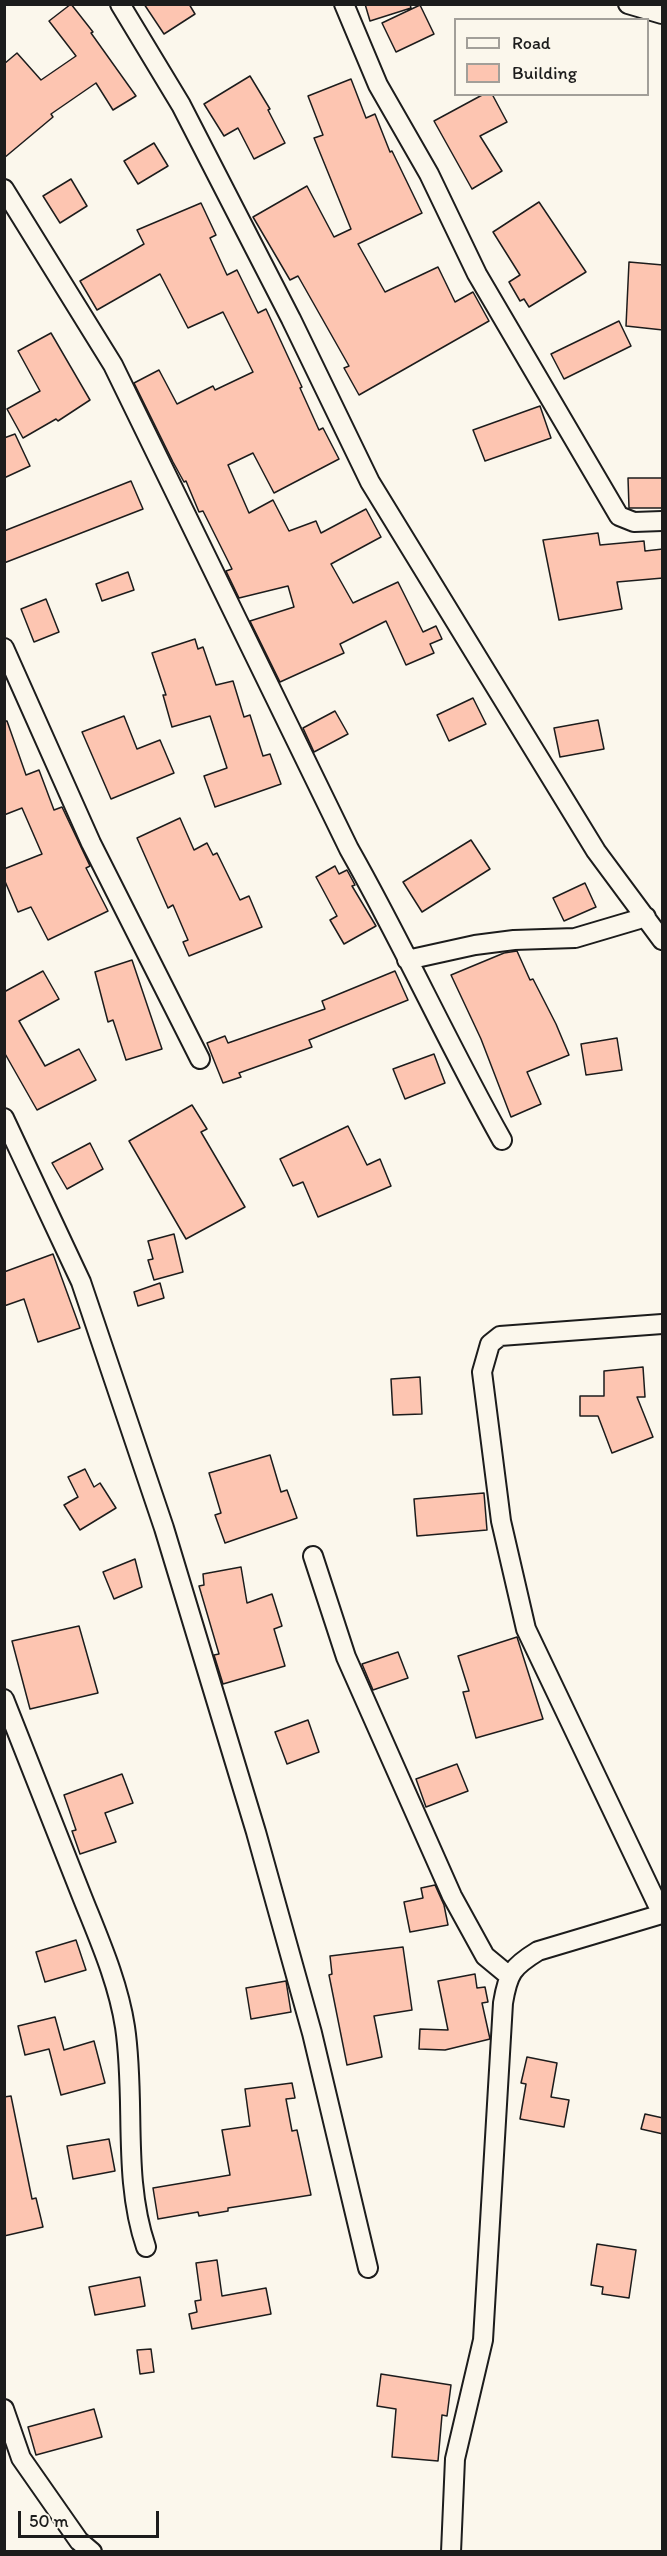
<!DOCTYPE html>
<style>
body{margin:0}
#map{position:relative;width:667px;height:2556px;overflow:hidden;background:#fbf7ec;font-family:Itim,sans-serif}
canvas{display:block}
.frame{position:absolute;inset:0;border:6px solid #1c1c1c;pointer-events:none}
.legend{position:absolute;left:454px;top:18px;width:195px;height:78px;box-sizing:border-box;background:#fbf7ec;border:2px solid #a29f99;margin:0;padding:8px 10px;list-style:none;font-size:18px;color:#1c1c1c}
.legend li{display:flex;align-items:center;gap:12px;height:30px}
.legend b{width:30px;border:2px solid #a29f99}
.scale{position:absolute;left:18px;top:2511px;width:141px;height:27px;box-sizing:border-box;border:3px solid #1c1c1c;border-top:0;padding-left:8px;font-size:18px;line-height:21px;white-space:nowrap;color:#1c1c1c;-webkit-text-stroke:4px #fbf7ec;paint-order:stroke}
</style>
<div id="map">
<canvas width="667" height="2556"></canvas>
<div class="frame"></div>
<ul class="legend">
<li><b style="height:8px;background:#fbf7ec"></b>Road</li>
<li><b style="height:16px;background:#fdc5b1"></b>Building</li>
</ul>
<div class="scale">50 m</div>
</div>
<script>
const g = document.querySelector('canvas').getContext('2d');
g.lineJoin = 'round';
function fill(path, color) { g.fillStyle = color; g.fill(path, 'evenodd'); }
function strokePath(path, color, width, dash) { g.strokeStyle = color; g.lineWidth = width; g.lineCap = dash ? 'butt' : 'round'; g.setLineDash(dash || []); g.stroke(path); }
const building = new Path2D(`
 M 71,4 L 93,32 L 91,33 L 136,96 L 113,110 L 96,83 L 51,114 L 53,117 L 4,158 L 4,64 L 17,53 L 41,80 L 76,56 L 49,21 Z
 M 144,4 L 189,4 L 195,14 L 164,34 Z
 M 365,4 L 410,4 L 411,8 L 370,21 Z
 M 420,5 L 434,34 L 396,52 L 382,23 Z
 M 250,76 L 270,109 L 268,110 L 285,143 L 254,159 L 238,128 L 224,136 L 204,104 Z
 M 351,79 L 366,118 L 375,114 L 390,152 L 392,151 L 422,213 L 358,244 L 385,292 L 438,267 L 455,302 L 473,292 L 489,321 L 359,395 L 344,368 L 349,366 L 298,276 L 290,280 L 253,217 L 307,186 L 334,237 L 351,229 L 314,138 L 323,135 L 308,96 Z
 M 484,94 L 492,94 L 507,122 L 480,136 L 502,171 L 472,189 L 434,121 Z
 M 154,143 L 168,166 L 138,184 L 124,161 Z
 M 71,179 L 87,206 L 60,223 L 43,196 Z
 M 539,202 L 586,272 L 529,307 L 524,299 L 520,301 L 509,282 L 520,275 L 493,232 Z
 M 201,203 L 216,235 L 210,238 L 227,275 L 237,270 L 258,313 L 266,309 L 302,387 L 300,388 L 319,430 L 323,428 L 339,459 L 274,493 L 253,453 L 228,465 L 249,513 L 273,500 L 289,531 L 316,521 L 321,533 L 366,509 L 381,537 L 331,564 L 353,603 L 398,582 L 423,632 L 436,626 L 442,639 L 430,644 L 434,653 L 406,665 L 386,621 L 340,644 L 344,653 L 280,682 L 250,621 L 294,607 L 288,586 L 239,598 L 226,571 L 232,569 L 203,511 L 199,512 L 186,481 L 184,482 L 173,462 L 134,383 L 159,370 L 177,404 L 213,386 L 215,390 L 253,372 L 223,312 L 188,328 L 160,274 L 97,310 L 80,281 L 144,244 L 137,230 Z
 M 629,262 L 663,265 L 663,330 L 626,326 Z
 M 619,321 L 631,346 L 564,379 L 551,354 Z
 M 51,333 L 90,400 L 58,421 L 56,419 L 23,438 L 7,409 L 40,391 L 18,351 Z
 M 540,406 L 551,438 L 485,461 L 473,430 Z
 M 15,434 L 30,466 L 4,478 L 4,438 Z
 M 628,478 L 663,478 L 663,508 L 629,508 Z
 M 131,481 L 143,509 L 4,563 L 4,531 Z
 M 598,533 L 600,545 L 644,541 L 645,551 L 663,549 L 663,578 L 617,582 L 622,609 L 559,620 L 543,540 Z
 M 128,572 L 134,590 L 102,601 L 96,584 Z
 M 46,599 L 59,632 L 34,642 L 21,609 Z
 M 195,639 L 198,649 L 203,647 L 216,685 L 233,681 L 244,717 L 250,715 L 263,756 L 270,754 L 281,784 L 215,807 L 204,776 L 227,768 L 210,716 L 172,727 L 163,695 L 166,695 L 152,653 Z
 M 473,698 L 486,724 L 449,741 L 437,715 Z
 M 335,711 L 348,734 L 314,752 L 303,728 Z
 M 124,716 L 137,749 L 160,740 L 174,773 L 111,799 L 82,732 Z
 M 598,720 L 604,749 L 560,757 L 554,728 Z
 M 4,721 L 7,721 L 26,775 L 39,770 L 54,810 L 62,807 L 90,866 L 86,868 L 108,911 L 48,940 L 31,907 L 18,912 L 4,879 L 4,869 L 42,854 L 22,808 L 4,815 Z
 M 180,818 L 194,850 L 207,843 L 213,855 L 217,853 L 240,900 L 249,896 L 262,927 L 189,956 L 183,942 L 188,940 L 173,905 L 168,908 L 137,838 Z
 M 471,840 L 490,869 L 422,912 L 403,882 Z
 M 335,866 L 339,874 L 347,870 L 355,885 L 352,886 L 376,926 L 344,944 L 330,920 L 337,916 L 316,877 Z
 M 585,883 L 596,907 L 564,921 L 553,898 Z
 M 517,951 L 530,980 L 533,979 L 556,1024 L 569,1055 L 527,1072 L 541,1104 L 511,1117 L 481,1039 L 451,975 L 504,953 Z
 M 132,960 L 162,1049 L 126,1060 L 113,1020 L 108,1022 L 95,972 Z
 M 43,971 L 59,999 L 19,1021 L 45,1066 L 79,1049 L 96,1080 L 37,1110 L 4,1052 L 4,992 Z
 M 395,971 L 408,1000 L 309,1040 L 312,1047 L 239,1073 L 241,1077 L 223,1083 L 207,1043 L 225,1036 L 228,1043 L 325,1009 L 322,1001 Z
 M 617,1038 L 622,1070 L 586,1075 L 581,1044 Z
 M 434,1054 L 445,1083 L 405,1099 L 393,1069 Z
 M 192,1105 L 207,1129 L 201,1132 L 245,1207 L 186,1239 L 129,1141 Z
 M 348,1126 L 367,1165 L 380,1159 L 391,1186 L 318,1217 L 303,1182 L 293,1186 L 280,1159 Z
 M 90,1143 L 103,1169 L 67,1189 L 52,1163 Z
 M 174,1234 L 183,1272 L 154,1280 L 148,1260 L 153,1259 L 148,1241 Z
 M 53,1254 L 80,1328 L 38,1342 L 24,1299 L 4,1306 L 4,1272 Z
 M 160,1283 L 164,1298 L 138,1306 L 134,1292 Z
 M 643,1367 L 645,1397 L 637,1397 L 653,1437 L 612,1453 L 598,1416 L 580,1416 L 580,1396 L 604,1396 L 604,1371 Z
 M 420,1377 L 422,1414 L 393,1415 L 391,1379 Z
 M 270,1455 L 281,1492 L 287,1490 L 297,1518 L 225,1543 L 215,1515 L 221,1513 L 209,1473 Z
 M 85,1469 L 94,1487 L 100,1483 L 116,1508 L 80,1530 L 64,1505 L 78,1497 L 68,1477 Z
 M 484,1493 L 487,1530 L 417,1536 L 414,1499 Z
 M 135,1559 L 142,1587 L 114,1599 L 103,1572 Z
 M 241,1567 L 247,1603 L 272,1594 L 282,1626 L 274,1629 L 285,1666 L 223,1684 L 214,1655 L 219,1654 L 199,1586 L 204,1585 L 203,1574 Z
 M 79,1626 L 98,1693 L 30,1709 L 12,1641 Z
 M 517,1637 L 543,1719 L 476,1738 L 463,1692 L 469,1691 L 458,1656 Z
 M 398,1652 L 408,1678 L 373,1690 L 362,1664 Z
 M 308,1720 L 319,1752 L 287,1764 L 275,1732 Z
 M 457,1764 L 468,1791 L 426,1807 L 416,1779 Z
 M 122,1774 L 133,1803 L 105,1813 L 116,1842 L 80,1854 L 72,1831 L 76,1830 L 64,1795 Z
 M 435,1885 L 444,1905 L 448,1925 L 410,1932 L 404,1902 L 423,1898 L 421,1888 Z
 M 76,1940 L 86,1970 L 45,1982 L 36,1952 Z
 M 403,1947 L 412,2010 L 374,2016 L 382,2057 L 347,2065 L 329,1975 L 332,1974 L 330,1956 Z
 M 475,1974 L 477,1988 L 485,1987 L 488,2002 L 482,2003 L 490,2039 L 445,2050 L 419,2049 L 420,2029 L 448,2030 L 438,1981 Z
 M 286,1981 L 291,2012 L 251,2019 L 246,1988 Z
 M 55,2017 L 64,2050 L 94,2041 L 105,2083 L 61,2095 L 49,2049 L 25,2055 L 18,2026 Z
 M 527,2057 L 557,2063 L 551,2097 L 569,2100 L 564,2127 L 520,2119 L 526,2084 L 521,2083 Z
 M 292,2083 L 295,2098 L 286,2099 L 292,2131 L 297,2130 L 311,2195 L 228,2208 L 228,2211 L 199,2216 L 198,2212 L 158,2219 L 153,2188 L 230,2175 L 222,2130 L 250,2126 L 245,2089 Z
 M 11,2096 L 32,2199 L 36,2198 L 43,2227 L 4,2236 L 4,2097 Z
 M 645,2114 L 663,2118 L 663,2134 L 641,2129 Z
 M 109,2139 L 115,2171 L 73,2179 L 67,2146 Z
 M 597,2244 L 636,2250 L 629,2298 L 602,2294 L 603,2287 L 591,2285 Z
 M 217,2260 L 222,2296 L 266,2288 L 271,2314 L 192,2329 L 189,2314 L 197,2312 L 195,2301 L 201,2300 L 196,2263 Z
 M 140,2277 L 145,2306 L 95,2315 L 89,2287 Z
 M 151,2349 L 154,2372 L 140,2374 L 137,2350 Z
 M 381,2374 L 451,2385 L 447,2416 L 442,2415 L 438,2461 L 392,2457 L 396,2409 L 377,2406 Z
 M 94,2409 L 102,2437 L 36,2455 L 28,2427 Z`);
const minor = new Path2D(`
 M 120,4 L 181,105 L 291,319 L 370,482 L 596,851 L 662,940
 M 344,4 L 378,85 L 429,174 L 477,274 L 619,516 L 634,522 L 662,521
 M 628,4 L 662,14
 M 4,189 L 113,365 L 349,849 C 403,944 448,1044 502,1140
 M 4,648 L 91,843 L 200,1059
 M 407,960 L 475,945 L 514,940 L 575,938 L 646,917
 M 4,1118 L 81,1282 L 164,1528 L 256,1832 L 312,2033 L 368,2268
 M 662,1324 L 500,1336 L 490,1344 L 482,1372 L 501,1521 L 526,1629 L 662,1914
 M 313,1556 L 346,1657 L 452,1896 L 485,1956 L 508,1975
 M 4,1699 C 30,1764 55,1829 81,1894 C 98,1937 118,1981 125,2027 C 136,2100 122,2177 146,2247
 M 4,2409 L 21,2458 L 79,2541 L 92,2552
 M 451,2552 L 455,2459 L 483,2340 L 503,2003 C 508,1973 512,1967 538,1951 L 662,1914`);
fill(building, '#fdc5b1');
strokePath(building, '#1c1c1c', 1.5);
strokePath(minor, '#1c1c1c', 22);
strokePath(minor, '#fbf7ec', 18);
</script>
